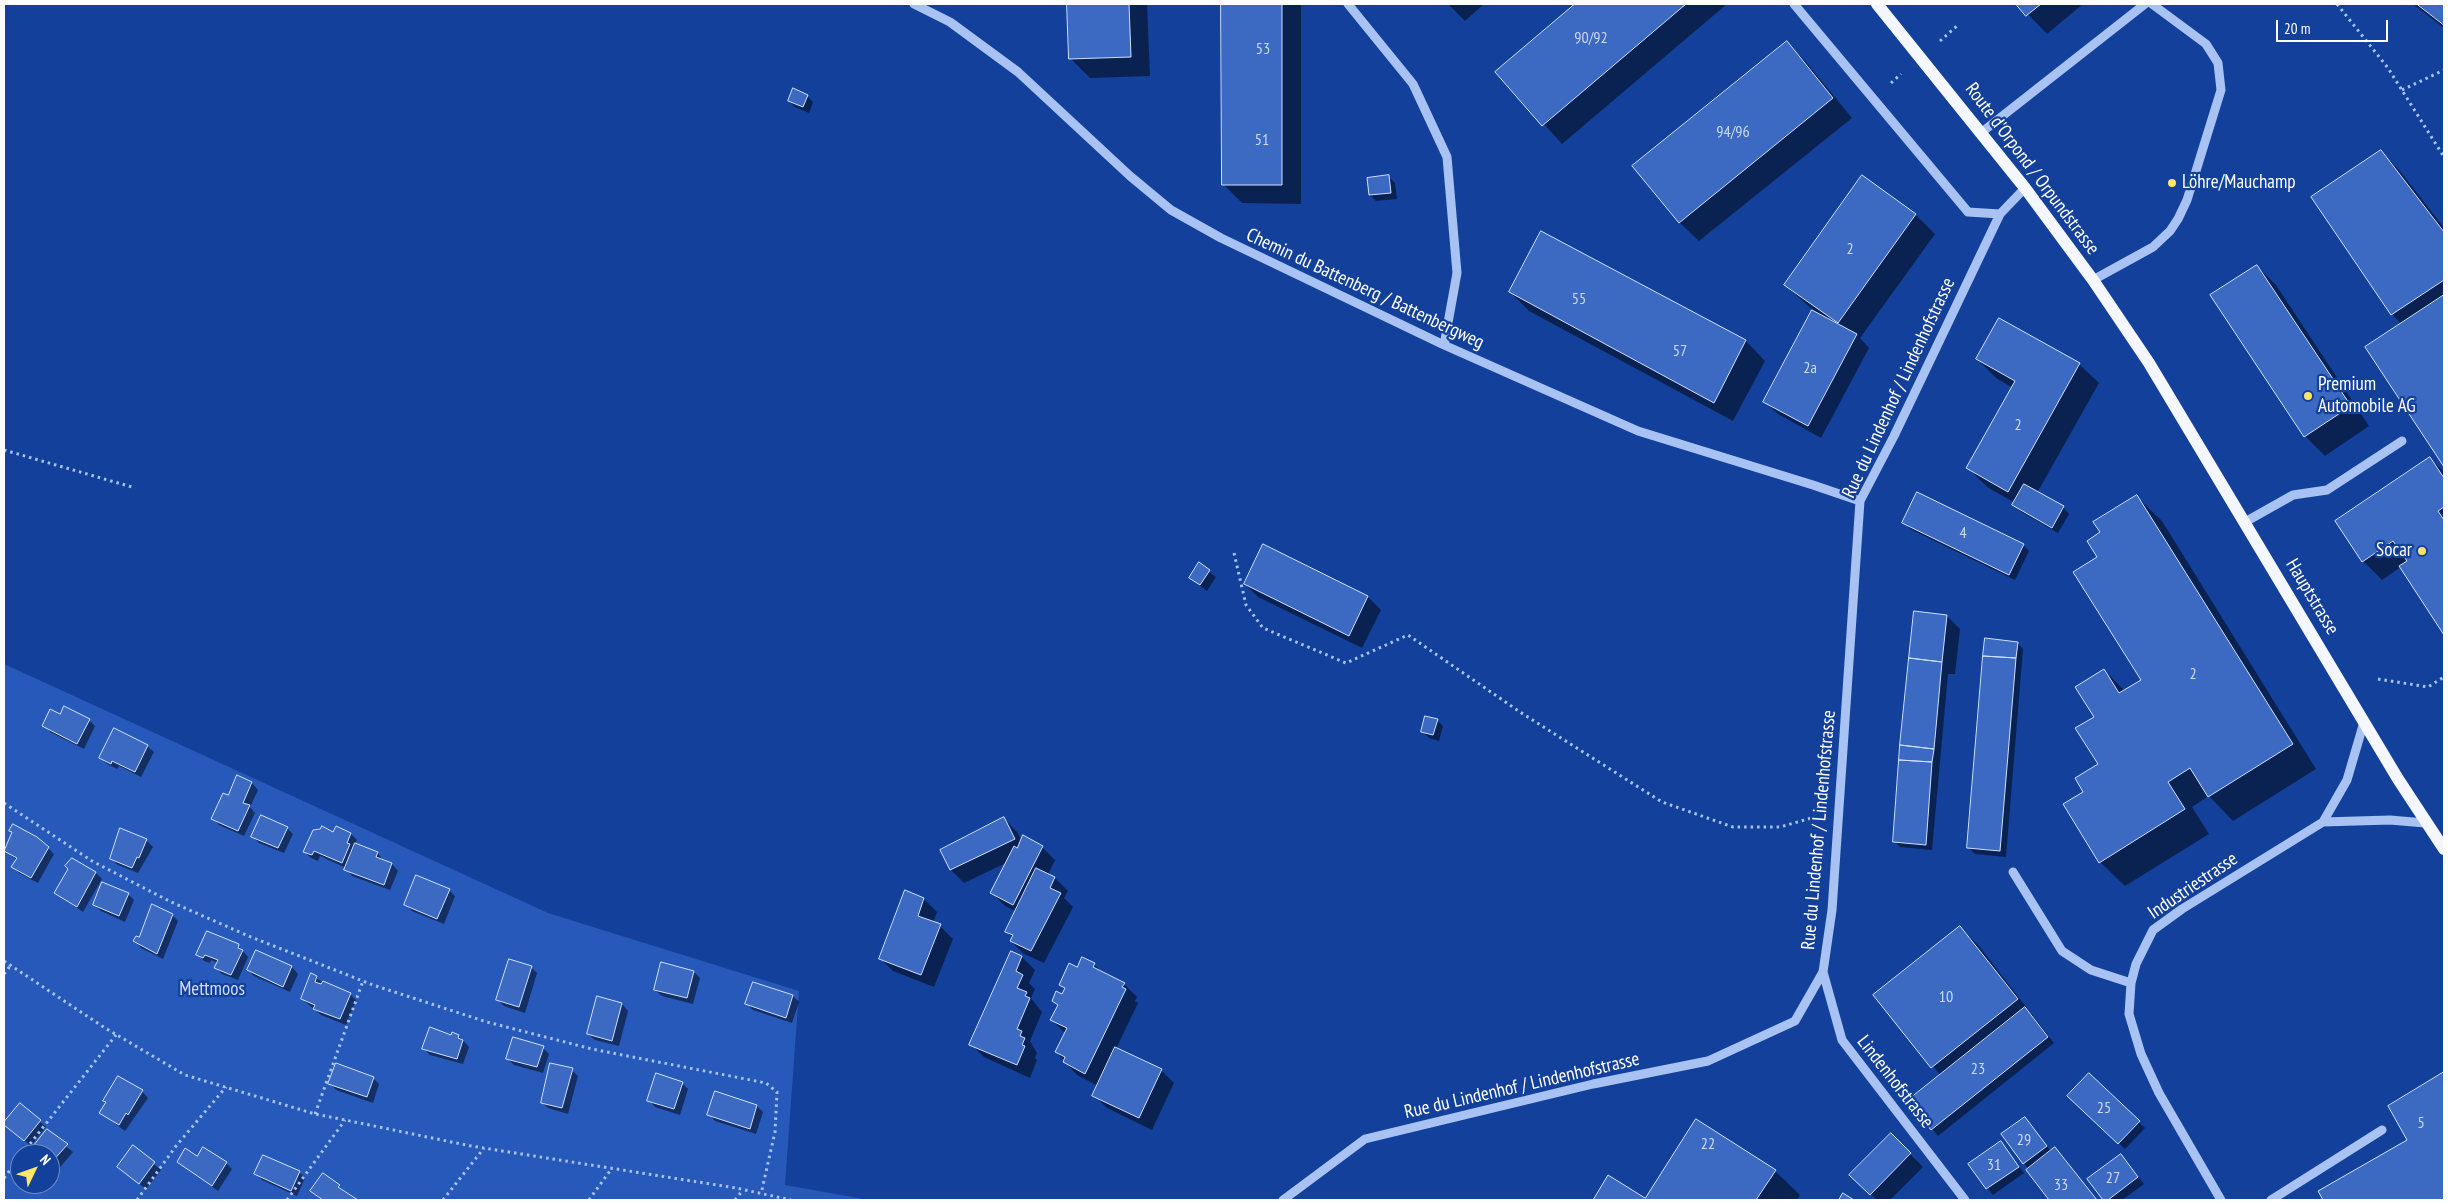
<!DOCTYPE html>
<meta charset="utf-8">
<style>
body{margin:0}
#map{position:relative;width:2448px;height:1204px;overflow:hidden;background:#13409b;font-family:"PT Sans Narrow",sans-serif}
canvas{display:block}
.frame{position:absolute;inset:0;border:5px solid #fff;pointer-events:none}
.north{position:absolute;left:10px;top:1144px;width:50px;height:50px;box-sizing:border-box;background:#13409b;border:1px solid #718cc3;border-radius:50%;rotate:48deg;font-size:14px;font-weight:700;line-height:20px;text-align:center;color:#fff}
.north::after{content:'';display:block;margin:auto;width:18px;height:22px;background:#ffe46a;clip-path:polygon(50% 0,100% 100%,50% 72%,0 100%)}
.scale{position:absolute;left:2276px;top:20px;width:112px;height:22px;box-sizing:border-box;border:2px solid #fff;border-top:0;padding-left:6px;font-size:15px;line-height:18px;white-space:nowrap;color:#fff;-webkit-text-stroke:4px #13409b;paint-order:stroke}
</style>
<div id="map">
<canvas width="2448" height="1204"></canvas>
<div class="frame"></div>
<div class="north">N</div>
<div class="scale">20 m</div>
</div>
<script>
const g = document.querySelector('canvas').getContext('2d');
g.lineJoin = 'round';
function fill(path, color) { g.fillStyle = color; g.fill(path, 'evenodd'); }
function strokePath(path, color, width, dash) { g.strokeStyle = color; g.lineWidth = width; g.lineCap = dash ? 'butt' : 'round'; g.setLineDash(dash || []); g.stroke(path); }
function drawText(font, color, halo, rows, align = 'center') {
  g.font = font + ' "PT Sans Narrow",sans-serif'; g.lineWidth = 4.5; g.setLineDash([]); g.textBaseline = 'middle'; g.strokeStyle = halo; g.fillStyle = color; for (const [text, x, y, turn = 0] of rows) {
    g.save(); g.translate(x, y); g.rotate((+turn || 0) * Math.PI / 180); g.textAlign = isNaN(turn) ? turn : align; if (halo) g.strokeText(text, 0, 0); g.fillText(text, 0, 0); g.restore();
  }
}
const green = new Path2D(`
 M 4,664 L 548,913 L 799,991 L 785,1185 L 869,1200 L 4,1200 ZM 20,1154 L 50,1154 L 50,1184 L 20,1184 Z`);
const shadow = new Path2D(`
 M 1069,4 L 1147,4 L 1150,76 L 1090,78 L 1071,59 Z
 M 1223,4 L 1301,5 L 1301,204 L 1242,203 L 1223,184 Z
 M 1448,4 L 1484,4 L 1465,21 Z
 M 1577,4 L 1727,4 L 1562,144 L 1497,72 Z
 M 2018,4 L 2083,4 L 2047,34 Z
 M 2413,4 L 2444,4 L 2444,28 Z
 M 1787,43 L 1806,62 L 1852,118 L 1699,241 L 1679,222 Z
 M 807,96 L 813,102 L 809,113 L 795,107 L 789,101 Z
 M 2381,151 L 2400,171 L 2444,228 L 2444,465 L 2367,347 L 2402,325 L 2392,314 Z
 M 1389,177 L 1395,183 L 1397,199 L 1376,201 L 1370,195 Z
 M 1916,215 L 1935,234 L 1860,338 L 1869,348 L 1821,438 L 1778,414 L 1764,401 L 1813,310 L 1785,285 Z
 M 1542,232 L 1746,341 L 1765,361 L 1733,421 L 1529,311 L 1510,292 Z
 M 2257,266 L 2276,285 L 2369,426 L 2325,456 L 2305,436 L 2212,296 Z
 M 1977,359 L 2079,364 L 2099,383 L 2037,493 L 2063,507 L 2069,514 L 2058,533 L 2020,511 L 2013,505 L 2015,503 L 1987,487 L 1968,468 L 2013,388 L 1996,378 Z
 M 2430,458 L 2444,472 L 2444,633 L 2401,567 L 2382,580 L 2363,561 Z
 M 2137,497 L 2162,521 L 2316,769 L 2233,821 L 2209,796 L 2192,807 L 2209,834 L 2125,886 L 2100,862 L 2085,793 L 2100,764 L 2095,717 L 2104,670 L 2125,691 L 2143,680 L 2099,558 L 2102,533 Z
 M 1904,522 L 2023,545 L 2029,551 L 2015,580 L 1910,529 Z
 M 1264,546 L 1368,597 L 1381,610 L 1362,648 L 1258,597 L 1245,584 Z
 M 1199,564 L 1216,577 L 1207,591 L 1190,578 Z
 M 1947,616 L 1960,629 L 1955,674 L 1948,674 L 1932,850 L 1900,847 L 1894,841 Z
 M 2017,643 L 2023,649 L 2006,857 L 1975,854 L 1969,848 Z
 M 61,716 L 89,720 L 95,726 L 84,749 L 50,732 L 44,725 Z
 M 1437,720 L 1443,726 L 1439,741 L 1429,738 L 1422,731 Z
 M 147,746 L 154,752 L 141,777 L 119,766 L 117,769 L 107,764 L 101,758 Z
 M 237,777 L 252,783 L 258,790 L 250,807 L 255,813 L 244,836 L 219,825 L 213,818 L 228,797 Z
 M 1004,819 L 1017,832 L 1022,841 L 1042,847 L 1055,860 L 1048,874 L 1055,878 L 1068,891 L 1064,898 L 1073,907 L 1044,963 L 1024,954 L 1011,941 L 1013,938 L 1007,932 L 1017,912 L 1005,906 L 992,893 L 1008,862 L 964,883 L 951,870 L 941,850 Z
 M 287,828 L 293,834 L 284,853 L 259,843 L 252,836 Z
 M 13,833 L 48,848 L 54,854 L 38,883 L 19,873 L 13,867 L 17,860 L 4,850 Z
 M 334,833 L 351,834 L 357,840 L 355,844 L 378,853 L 383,861 L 392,864 L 398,871 L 390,890 L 352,876 L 346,868 L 320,856 L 318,861 L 311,858 L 304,851 Z
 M 146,840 L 153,847 L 138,873 L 118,865 L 111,859 Z
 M 73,860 L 96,873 L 102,879 L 83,912 L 55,893 Z
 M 449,890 L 455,896 L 444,924 L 412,911 L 406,905 Z
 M 128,894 L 134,900 L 125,922 L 101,911 L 94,905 Z
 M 924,899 L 937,912 L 933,923 L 940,926 L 953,939 L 934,987 L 893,971 L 880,958 Z
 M 172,915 L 178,921 L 163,959 L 141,948 L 135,941 Z
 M 1960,927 L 1979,946 L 2054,1043 L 1938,1136 L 1909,1101 L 1941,1076 L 1875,995 Z
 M 238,945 L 248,957 L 238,980 L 222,974 L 216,968 L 218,963 L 211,960 L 210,963 L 204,961 L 198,955 Z
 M 256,951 L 292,967 L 298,974 L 290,992 L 254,976 L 248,970 Z
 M 1012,952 L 1022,957 L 1035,970 L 1029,983 L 1035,989 L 1031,998 L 1042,1012 L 1030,1041 L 1037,1053 L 1035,1058 L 1037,1060 L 1030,1078 L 984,1057 L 971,1044 Z
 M 1082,959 L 1094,965 L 1103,973 L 1124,984 L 1137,997 L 1135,1001 L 1138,1003 L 1116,1049 L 1161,1070 L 1174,1083 L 1152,1130 L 1107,1108 L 1094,1095 L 1098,1086 L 1077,1075 L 1056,1052 L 1065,1033 L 1052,1020 L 1059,1006 L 1053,1001 L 1063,996 L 1066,990 L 1060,984 L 1078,969 Z
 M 531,967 L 537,973 L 525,1013 L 504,1006 L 498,1000 Z
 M 694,972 L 700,978 L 693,1004 L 662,996 L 655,990 Z
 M 312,975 L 323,983 L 350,994 L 356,1000 L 346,1025 L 321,1015 L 302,999 Z
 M 793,996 L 799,1002 L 792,1023 L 753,1010 L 747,1004 Z
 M 622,1004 L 628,1011 L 619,1046 L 595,1040 L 588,1034 Z
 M 459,1036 L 469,1047 L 463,1064 L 430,1055 L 424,1049 Z
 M 543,1048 L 549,1054 L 543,1073 L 514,1065 L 507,1058 Z
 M 572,1070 L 578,1076 L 568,1114 L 548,1108 L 542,1102 Z
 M 2444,1073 L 2444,1200 L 2325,1200 L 2320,1192 L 2409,1140 L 2389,1106 Z
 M 2089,1074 L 2145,1128 L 2125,1149 L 2069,1096 Z
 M 373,1078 L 379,1084 L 373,1103 L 336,1090 L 330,1083 Z
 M 682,1083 L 688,1089 L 680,1115 L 655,1107 L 649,1100 Z
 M 142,1091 L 148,1098 L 125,1131 L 101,1113 Z
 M 716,1092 L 757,1106 L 763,1112 L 756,1134 L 715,1121 L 709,1114 Z
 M 20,1104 L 46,1127 L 31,1146 L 4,1123 Z
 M 2025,1119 L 2051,1151 L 2055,1148 L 2061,1154 L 2097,1200 L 2051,1200 L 2024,1163 Z
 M 1696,1121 L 1775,1171 L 1800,1195 L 1797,1200 L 1594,1200 L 1609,1177 L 1645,1200 Z
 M 47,1131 L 73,1152 L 50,1179 L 50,1154 L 30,1153 Z
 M 1891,1135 L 1923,1167 L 1890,1200 L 1877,1200 L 1851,1175 Z
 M 2001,1143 L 2024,1173 L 1993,1195 L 1970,1164 Z
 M 133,1147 L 161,1170 L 146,1189 L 118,1167 Z
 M 2121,1155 L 2144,1184 L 2122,1200 L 2104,1200 L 2089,1180 Z
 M 178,1162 L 226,1163 L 232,1169 L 218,1191 Z
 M 299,1172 L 305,1178 L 297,1196 L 262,1180 L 256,1174 Z
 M 324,1175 L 356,1200 L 322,1200 L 318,1197 L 312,1191 Z`);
const building = new Path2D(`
 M 1067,4 L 1129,4 L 1131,57 L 1069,59 Z
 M 1221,4 L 1282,4 L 1282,185 L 1222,185 Z
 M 1575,4 L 1686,4 L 1542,126 L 1495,72 Z
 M 2016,4 L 2041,4 L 2026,16 Z
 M 2417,4 L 2444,4 L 2444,23 L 2443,24 Z
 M 1787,41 L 1833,98 L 1679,223 L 1632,166 Z
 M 793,88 L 808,95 L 803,107 L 788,101 Z
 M 2381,150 L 2444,232 L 2444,280 L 2391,315 L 2311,197 Z
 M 1389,175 L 1391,193 L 1369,195 L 1367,178 Z
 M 1862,175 L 1916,214 L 1838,323 L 1784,285 Z
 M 1541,231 L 1746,340 L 1714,403 L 1509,292 Z
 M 2257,265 L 2351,406 L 2304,437 L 2210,295 Z
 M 2444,295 L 2444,467 L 2365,347 Z
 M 1812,310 L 1857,334 L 1808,426 L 1763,402 Z
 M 1999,318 L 2080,363 L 2008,492 L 1966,468 L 2015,381 L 1976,359 Z
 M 2430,457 L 2444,478 L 2444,507 L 2438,511 L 2444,520 L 2444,635 L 2399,566 L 2407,561 L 2393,541 L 2362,562 L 2335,521 Z
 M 2024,484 L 2064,506 L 2052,528 L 2012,505 Z
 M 1917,492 L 2024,544 L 2009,575 L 1902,523 Z
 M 2137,495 L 2293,744 L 2208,797 L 2190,768 L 2168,782 L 2185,809 L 2099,863 L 2063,804 L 2083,792 L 2075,778 L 2098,764 L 2075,728 L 2094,717 L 2075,687 L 2104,669 L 2119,693 L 2141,680 L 2073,572 L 2097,557 L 2087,541 L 2100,532 L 2093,522 Z
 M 1263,544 L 1368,596 L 1349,636 L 1244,584 Z
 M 1199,562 L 1210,570 L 1200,585 L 1189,578 Z
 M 1914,611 L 1947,615 L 1942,662 L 1909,658 Z
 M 1985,638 L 2018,642 L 2016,658 L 1983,656 Z
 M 1983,656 L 2016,658 L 2000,851 L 1967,848 Z
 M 1909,658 L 1942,662 L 1934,749 L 1900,745 Z
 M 64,706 L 90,719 L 77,744 L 42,726 L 50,709 L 60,714 Z
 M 1425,716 L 1438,719 L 1433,735 L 1421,732 Z
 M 114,728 L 148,745 L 135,772 L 112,761 L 111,764 L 99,758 Z
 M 1900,745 L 1934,749 L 1932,762 L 1899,760 Z
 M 1899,760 L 1932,762 L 1926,845 L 1893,842 Z
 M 237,775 L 252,782 L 243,803 L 250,805 L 238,831 L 211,819 L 223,793 L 228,795 Z
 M 261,815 L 288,827 L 278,848 L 251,837 Z
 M 1004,817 L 1015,839 L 950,870 L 940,850 Z
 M 13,824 L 37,837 L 49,847 L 31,878 L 11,867 L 17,858 L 4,851 L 12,832 L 9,831 Z
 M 322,826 L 333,832 L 336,826 L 351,833 L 347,843 L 350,844 L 342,863 L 314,851 L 312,855 L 303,852 L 313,830 L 320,829 Z
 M 120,828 L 147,839 L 139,858 L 137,857 L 132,868 L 110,859 Z
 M 1023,835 L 1043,846 L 1013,905 L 990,893 L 1014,846 L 1017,848 Z
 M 355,843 L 378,852 L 376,857 L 392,863 L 384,885 L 344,870 Z
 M 72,858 L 96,872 L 77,907 L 54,893 L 68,869 L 65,866 Z
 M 1036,868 L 1055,877 L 1050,888 L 1061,893 L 1031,951 L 1010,941 L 1013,935 L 1005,932 Z
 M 416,875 L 450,889 L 437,919 L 404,905 Z
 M 102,882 L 129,893 L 119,916 L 93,905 Z
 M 905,890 L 924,898 L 918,916 L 941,924 L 921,975 L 879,959 Z
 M 152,904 L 173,914 L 157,954 L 133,941 L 136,936 L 139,937 Z
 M 1960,926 L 2018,999 L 1931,1068 L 1873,995 Z
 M 207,931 L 239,944 L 238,948 L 243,950 L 231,975 L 214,968 L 218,960 L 205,955 L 203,958 L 196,955 Z
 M 256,950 L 292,966 L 283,987 L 247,970 Z
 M 1011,951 L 1022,956 L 1016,971 L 1023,975 L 1017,988 L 1027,992 L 1025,996 L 1030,998 L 1017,1029 L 1022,1031 L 1020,1036 L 1025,1038 L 1022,1045 L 1025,1046 L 1017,1065 L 969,1045 Z
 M 1082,957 L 1095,963 L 1093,967 L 1125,983 L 1122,987 L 1126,989 L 1085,1074 L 1063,1062 L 1065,1057 L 1055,1052 L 1067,1028 L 1050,1020 L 1058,1005 L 1052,1001 L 1056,991 L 1062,994 L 1065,988 L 1059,985 L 1069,963 L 1077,967 Z
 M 509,959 L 532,966 L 519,1007 L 496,1000 Z
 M 661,962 L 694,971 L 687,998 L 654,990 Z
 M 311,973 L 317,976 L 315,982 L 321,984 L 323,981 L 351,993 L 340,1019 L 313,1009 L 315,1005 L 301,999 Z
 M 753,982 L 793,995 L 786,1018 L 745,1004 Z
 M 597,996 L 622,1003 L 612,1041 L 587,1034 Z
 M 2025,1007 L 2048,1037 L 1931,1130 L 1907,1101 Z
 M 430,1027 L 451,1035 L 452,1032 L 459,1035 L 458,1038 L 463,1040 L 457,1059 L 422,1049 Z
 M 513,1037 L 544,1046 L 537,1067 L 506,1059 Z
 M 1115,1047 L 1162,1069 L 1139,1118 L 1092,1096 Z
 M 336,1063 L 374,1077 L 367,1097 L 328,1084 Z
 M 550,1063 L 573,1068 L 562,1108 L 541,1103 Z
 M 2444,1072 L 2444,1200 L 2323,1200 L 2318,1191 L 2407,1140 L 2388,1106 Z
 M 656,1073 L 683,1082 L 674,1109 L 647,1101 Z
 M 2089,1073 L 2140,1121 L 2118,1144 L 2067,1096 Z
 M 118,1076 L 143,1090 L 128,1115 L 126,1113 L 119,1125 L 99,1113 L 106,1102 L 103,1101 Z
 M 715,1091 L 757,1105 L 750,1129 L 707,1115 Z
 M 20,1103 L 41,1120 L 24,1141 L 4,1125 L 4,1122 Z
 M 2025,1117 L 2047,1146 L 2023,1164 L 2001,1134 Z
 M 1696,1119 L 1776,1170 L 1756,1200 L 1593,1200 L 1608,1175 L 1645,1198 Z
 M 47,1129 L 68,1144 L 50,1164 L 50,1154 L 28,1153 Z
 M 1891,1133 L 1911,1153 L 1870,1195 L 1849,1175 Z
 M 2001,1141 L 2019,1167 L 1986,1189 L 1968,1164 Z
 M 133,1145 L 155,1162 L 139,1184 L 117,1167 Z
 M 203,1147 L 227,1162 L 212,1186 L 177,1162 L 185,1148 L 197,1156 Z
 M 2055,1147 L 2097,1200 L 2049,1200 L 2026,1170 Z
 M 2121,1154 L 2138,1177 L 2108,1200 L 2103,1200 L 2087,1179 Z
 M 263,1155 L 300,1171 L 291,1191 L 254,1174 Z
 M 323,1173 L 340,1185 L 338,1187 L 358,1200 L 323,1200 L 310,1191 Z
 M 1843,1193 L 1854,1200 L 1839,1200 Z`);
const path = new Path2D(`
 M 2337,4 L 2388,68 L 2444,157
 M 1940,41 L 1958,25
 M 1891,83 L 1901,74
 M 2402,90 L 2444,70
 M 4,450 L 132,487
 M 1234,553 L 1246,605 L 1263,628 L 1346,663 L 1408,635 L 1520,712 L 1662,802 L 1733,827 L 1780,827 L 1815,817
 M 2378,679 L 2428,687 L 2444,677
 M 4,803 L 92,861 L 171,902 L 251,937 L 373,985 L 487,1022 L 592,1049 L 766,1083 L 777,1092 L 775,1132 L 761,1194
 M 4,961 L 105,1028 L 185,1075 L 315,1114 L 345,1120 L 471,1146 L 736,1188 L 791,1200
 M 4,974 L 10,966
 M 315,1114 L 363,981
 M 22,1154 L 116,1035
 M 4,1178 L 20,1157
 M 137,1200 L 176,1146 L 226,1087
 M 287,1200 L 345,1120
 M 443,1200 L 484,1148
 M 589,1200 L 612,1168
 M 735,1200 L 743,1190`);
const minor = new Path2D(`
 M 914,4 L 950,22 L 1018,72 L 1130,176 L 1171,210 L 1221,238 L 1444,345 L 1638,431 L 1813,485 L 1860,501
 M 1348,4 L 1413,84 L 1447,157 L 1457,273 L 1444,345
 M 1794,4 L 1968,212 L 2000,214
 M 1982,132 L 2145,4
 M 2093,280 L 2153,247 L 2170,231 L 2178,219 L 2187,200 L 2221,90 L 2218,63 L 2206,44 L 2152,4
 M 2245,522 L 2293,495 L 2327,490 L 2402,441
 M 2323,822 L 2390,820 L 2425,823
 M 2013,872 L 2062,951 L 2091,970 L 2131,983
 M 1823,972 L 1842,1040 L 1965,1200
 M 1283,1200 L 1365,1139 L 1593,1084 L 1708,1061 L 1795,1021 L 1823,972 L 1832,910 L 1860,501 L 1894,436 L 2000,214 L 2025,188
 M 2221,1200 L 2159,1093 L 2141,1054 L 2129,1014 L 2131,983 L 2136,964 L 2153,930 L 2182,909 L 2323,822 L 2347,780 L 2364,722
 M 2271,1200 L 2382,1130`);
const major = new Path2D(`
 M 1877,4 L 2025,188 L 2093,280 L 2149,363 L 2398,779 L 2444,849`);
const markers = [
 [2172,183,5,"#ffe46a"],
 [2308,396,5,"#ffe46a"],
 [2422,551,5,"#ffe46a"]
];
const numberNames = [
 ["90/92",1591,38],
 ["53",1263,49],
 ["94/96",1733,132],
 ["51",1262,140],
 ["2",1850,249],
 ["55",1579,299],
 ["57",1680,351],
 ["2a",1810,368],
 ["2",2018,425],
 ["4",1963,533],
 ["2",2193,674],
 ["10",1946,997],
 ["23",1978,1069],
 ["25",2104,1108],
 ["5",2421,1123],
 ["29",2024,1140],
 ["22",1708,1144],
 ["31",1994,1165],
 ["27",2113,1178],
 ["33",2061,1185]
];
const streetNames = [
 ["Route d'Orpond / Orpundstrasse",2032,169,53],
 ["Chemin du Battenberg / Battenbergweg",1365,289,25],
 ["Rue du Lindenhof / Lindenhofstrasse",1899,388,-65],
 ["Hauptstrasse",2312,597,59],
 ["Rue du Lindenhof / Lindenhofstrasse",1819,830,-85],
 ["Industriestrasse",2193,886,-34],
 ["Lindenhofstrasse",1895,1082,52],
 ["Rue du Lindenhof / Lindenhofstrasse",1522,1086,-13]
];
const poiNames = [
 ["Löhre/Mauchamp",2182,183],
 ["Premium",2318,385],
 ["Automobile AG",2318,407],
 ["Socar",2412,551,"right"]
];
const parkNames = [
 ["Mettmoos",212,990]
];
fill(green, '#2659b9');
fill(shadow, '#0007');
fill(building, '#3c69c2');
strokePath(building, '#d0dffd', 1);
strokePath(path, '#a7c2f3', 3, [2.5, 4]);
strokePath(minor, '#a7c2f3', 9);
strokePath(major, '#f4f7ff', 12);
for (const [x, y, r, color] of markers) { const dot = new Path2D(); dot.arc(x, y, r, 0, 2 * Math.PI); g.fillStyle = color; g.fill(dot); strokePath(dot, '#13409b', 2); }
drawText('16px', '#cedaf0', null, numberNames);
drawText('19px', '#fff', '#13409b', streetNames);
drawText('19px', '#fff', '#13409b', poiNames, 'left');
drawText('19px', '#d0dffd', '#13409b', parkNames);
</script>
